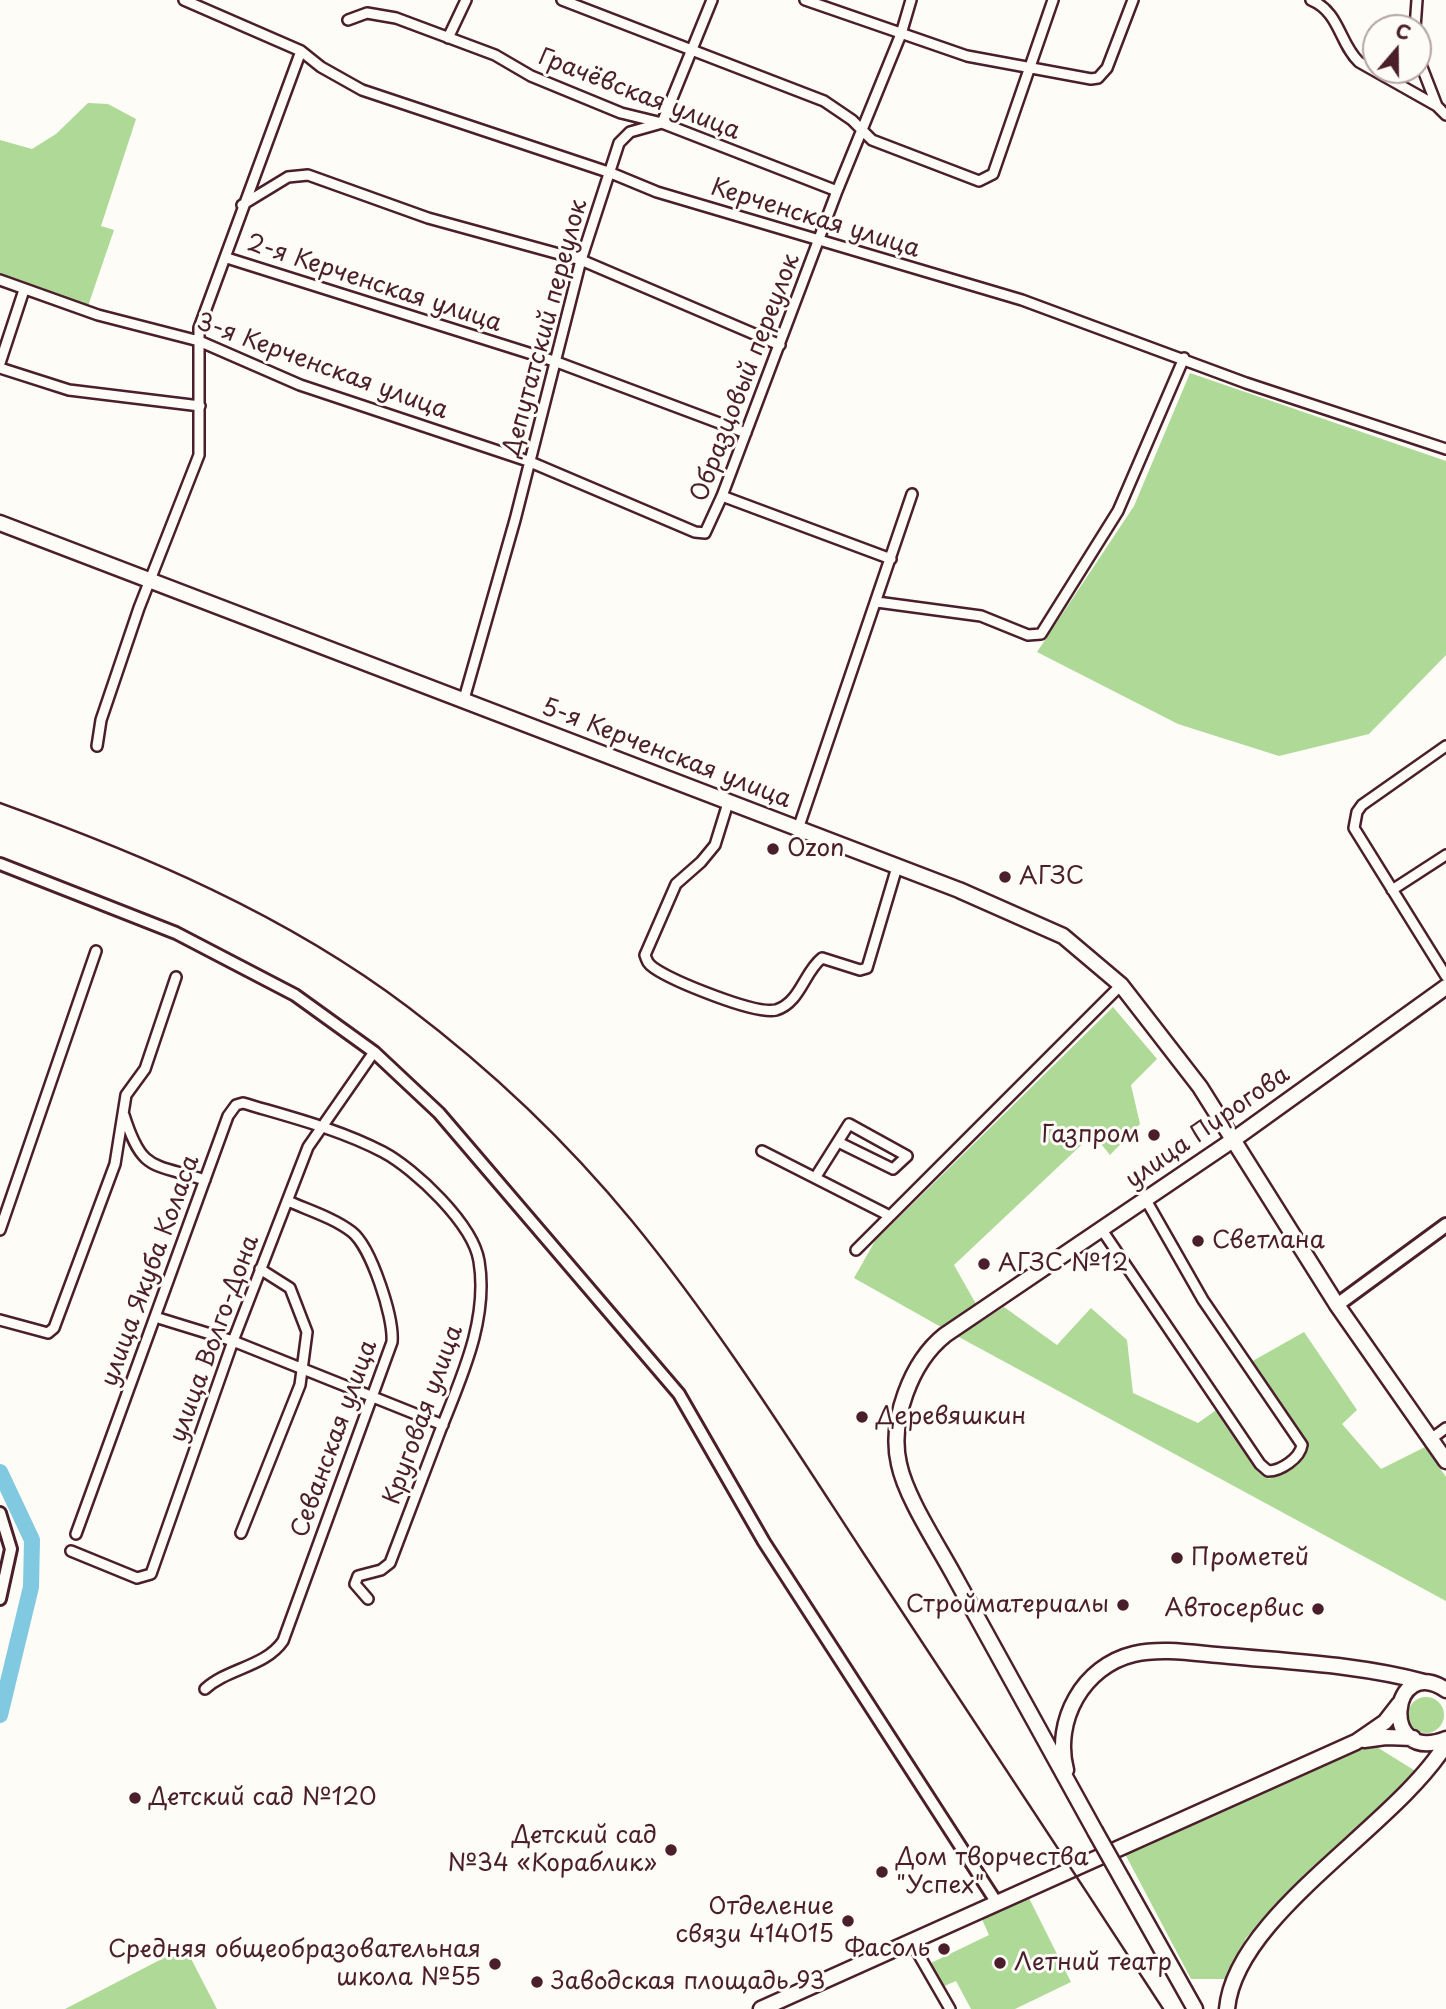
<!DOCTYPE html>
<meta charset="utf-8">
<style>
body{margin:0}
#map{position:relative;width:1446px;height:2009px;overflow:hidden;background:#fdfcf7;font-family:"Playpen Sans",sans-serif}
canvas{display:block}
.north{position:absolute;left:1362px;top:14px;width:70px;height:70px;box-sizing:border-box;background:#fdfcf7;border:2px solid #b5a4a5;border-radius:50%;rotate:20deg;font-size:19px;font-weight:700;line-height:28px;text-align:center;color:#4a1f2b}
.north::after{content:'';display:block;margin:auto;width:24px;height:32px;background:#4a1f2b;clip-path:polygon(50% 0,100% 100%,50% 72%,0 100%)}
</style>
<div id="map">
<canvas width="1446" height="2009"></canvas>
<div class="north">С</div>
</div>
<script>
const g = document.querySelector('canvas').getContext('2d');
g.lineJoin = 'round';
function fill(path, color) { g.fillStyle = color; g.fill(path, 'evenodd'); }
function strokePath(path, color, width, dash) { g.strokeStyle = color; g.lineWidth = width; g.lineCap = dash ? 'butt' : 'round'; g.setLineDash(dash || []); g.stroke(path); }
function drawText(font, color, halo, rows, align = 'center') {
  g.font = font + ' "Playpen Sans",sans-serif'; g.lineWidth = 6; g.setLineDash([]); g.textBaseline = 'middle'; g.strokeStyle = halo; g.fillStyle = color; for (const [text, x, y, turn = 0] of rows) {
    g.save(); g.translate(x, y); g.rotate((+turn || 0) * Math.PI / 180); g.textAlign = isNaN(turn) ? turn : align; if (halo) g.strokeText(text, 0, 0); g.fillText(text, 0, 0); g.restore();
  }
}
const green = new Path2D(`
 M 88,103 L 108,104 L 136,119 L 101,226 L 114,230 L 87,309 L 0,275 L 0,140 L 32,149 L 56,134 Z
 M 1190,373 L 1446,461 L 1446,655 L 1369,734 L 1279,756 L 1178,724 L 1037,652 L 1134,506 Z
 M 1113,1007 L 1157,1059 L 1131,1085 L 1140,1124 L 1110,1155 L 1093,1134 L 954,1265 L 976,1304 L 941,1327 L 854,1278 L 875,1241 Z
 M 1004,1307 L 1057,1345 L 1091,1308 L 1127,1340 L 1133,1393 L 1198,1423 L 1219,1408 L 1269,1479 L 1303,1453 L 1302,1445 L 1242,1367 L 1304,1332 L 1357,1410 L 1342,1424 L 1381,1469 L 1425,1447 L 1446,1477 L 1446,1601 L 957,1336 Z
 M1408 1715a18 18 0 1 1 36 0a18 18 0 1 1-36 0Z
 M 1372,1744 L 1417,1772 L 1246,1938 L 1226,1979 L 1191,1979 L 1124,1852 Z
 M 1028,1896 L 1071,1982 L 1015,2009 L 971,2009 L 956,1981 L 942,1987 L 931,1963 L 989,1935 L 981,1917 Z
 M 185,1947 L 217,2009 L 65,2009 Z`);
const river = new Path2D(`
 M 0,1472 L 32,1540 L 31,1587 L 0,1715`);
const minor = new Path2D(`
 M 184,0 L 301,51 L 321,67 L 362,90 L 611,173 L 657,192 L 1022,300 L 1246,383 L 1446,449
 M 562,0 L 824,101 L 852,120 L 872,140 L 979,181 L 993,174 L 1053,0
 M 805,0 L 967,56 L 1091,79 L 1098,78 L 1107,68 L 1133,0
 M 1311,0 C 1340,12 1339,43 1359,62 L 1437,106
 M 348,20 L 367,13 L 396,18 L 495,55 L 531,76 L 621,113 L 662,123 L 837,191
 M 1415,28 L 1417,0
 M 448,38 L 466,0
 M 1418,57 L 1437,106 L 1446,115
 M 242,205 L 288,177 L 308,175 L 428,218 L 581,260 L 780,345
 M 227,258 L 554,361 L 746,433
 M 0,280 L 98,315 L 199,341 L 300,385 L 528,461 L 695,532 L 705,533 L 722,496 L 837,191 L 901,34 L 911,0
 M 0,363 L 24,290
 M 0,368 L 69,390 L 200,406
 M 722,496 L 891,559
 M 877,602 L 981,616 L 1028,635 L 1041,634 L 1118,511 L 1184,358
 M 464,699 L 515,520 L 581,260 L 619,143 L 630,132 L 662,123 L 712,0
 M 97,746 L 101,720 L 139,608 L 199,455 L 199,328 L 301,51
 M 1446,746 L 1362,805 L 1357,812 L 1354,828 L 1446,976
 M 728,803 L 715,845 L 701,862 L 676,884 L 645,955 C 647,961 648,964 654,968 C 673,981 755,1015 776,1010 C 800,1003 804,972 822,958 L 860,970 L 867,968 L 897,867
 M 798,829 L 912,494
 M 1392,890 L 1446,855
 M 124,1115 C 142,1172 152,1163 205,1180
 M 762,1151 L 890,1216
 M 815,1178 L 849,1124 L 907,1156 L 893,1169 L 838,1142
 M 0,1230 L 96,951
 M 1102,1230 L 1260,1464 L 1268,1471 C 1281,1471 1300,1458 1302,1445 L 1203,1300 L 1146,1200
 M 856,1250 L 1121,985
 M 155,1317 L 233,1341 L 443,1425
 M 0,1320 L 48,1333 L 54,1328 L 115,1164 L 126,1095 L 145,1069 L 176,977
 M 1431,1439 L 1446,1428
 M 241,1533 L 300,1385 L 307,1332 L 290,1288 L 260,1269
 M 76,1534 L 228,1116 L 236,1105 L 243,1103 C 290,1117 339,1129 383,1152 C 415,1169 473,1224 479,1261 C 489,1321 460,1380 439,1434 C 423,1477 406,1520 390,1563 L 381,1570 L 358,1576 L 355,1584 L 368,1599
 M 71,1551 L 137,1578 L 151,1574 L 233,1341 L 308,1147 L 374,1052
 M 205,1689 C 228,1668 265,1667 283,1641 L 392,1342 C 394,1317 371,1247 352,1232 C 334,1218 308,1210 288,1201
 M 912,1943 L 950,2009`);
const tertiary = new Path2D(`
 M 0,864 L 176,933 L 295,995 L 374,1052 L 439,1113 L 679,1394 L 764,1542 L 997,1903
 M 0,1513 L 11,1549 L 0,1599`);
const secondary = new Path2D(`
 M 1337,1305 L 1446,1225`);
const primary = new Path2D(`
 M 0,523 L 959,890 L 1063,936 L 1121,985 L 1200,1087 L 1337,1305 L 1446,1461
 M 1446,1690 C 1390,1652 1378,1766 1446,1739
 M 1364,1740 L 1386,1737 L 1413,1738
 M 1066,1770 C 1053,1721 1083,1666 1134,1654 C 1164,1647 1199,1654 1229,1656 C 1294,1662 1361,1665 1424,1682
 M 1095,1831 C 1049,1747 1002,1663 956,1579 C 939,1547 906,1498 899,1464 C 889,1421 911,1362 945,1335 L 1233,1140 L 1446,987
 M 1122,1879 L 1195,2009
 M 761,2009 L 1356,1742 L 1385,1722 L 1399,1704
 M 1227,2009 C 1235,1915 1395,1827 1446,1744`);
const rail = new Path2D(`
 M 0,803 C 144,855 285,914 408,1007 C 490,1069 567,1142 632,1221 C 718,1326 790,1441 864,1554 C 964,1706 1064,1857 1163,2009`);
const primaryBridge = new Path2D(`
 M 1095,1831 L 1122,1879`);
const markers = [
 [773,849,7,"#4a1f2b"],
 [1005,877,7,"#4a1f2b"],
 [1154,1135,7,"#4a1f2b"],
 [1198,1241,7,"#4a1f2b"],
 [984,1264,7,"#4a1f2b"],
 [862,1417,7,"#4a1f2b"],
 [1177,1558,7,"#4a1f2b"],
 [1123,1605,7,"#4a1f2b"],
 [1318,1609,7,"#4a1f2b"],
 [135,1798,7,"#4a1f2b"],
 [671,1850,7,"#4a1f2b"],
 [882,1872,7,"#4a1f2b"],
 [848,1921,7,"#4a1f2b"],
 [944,1949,7,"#4a1f2b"],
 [1000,1963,7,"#4a1f2b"],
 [495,1964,7,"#4a1f2b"],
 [537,1982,7,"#4a1f2b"]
];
const streetNames = [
 ["Грачёвская улица",639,95,21],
 ["Керченская улица",815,219,17],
 ["2-я Керченская улица",374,284,18],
 ["Депутатский переулок",546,328,-75],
 ["3-я Керченская улица",322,367,20],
 ["Образцовый переулок",746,378,-69],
 ["5-я Керченская улица",666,754,21],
 ["улица Пирогова",1208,1128,-35],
 ["улица Якуба Коласа",151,1271,-70],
 ["улица Волго-Дона",215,1339,-70],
 ["Круговая улица",424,1415,-70],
 ["Севанская улица",335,1439,-70]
];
const poiNames = [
 ["Ozon",787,849],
 ["АГЗС",1019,877],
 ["Газпром",1140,1135,"right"],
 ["Светлана",1212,1241],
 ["АГЗС №12",998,1264],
 ["Деревяшкин",876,1417],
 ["Прометей",1191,1558],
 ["Стройматериалы",1109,1605,"right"],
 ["Автосервис",1304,1609,"right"],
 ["Детский сад №120",149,1798],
 ["Детский сад",657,1836,"right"],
 ["№34 «Кораблик»",657,1864,"right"],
 ["Дом творчества",896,1858],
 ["\"Успех\"",896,1886],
 ["Отделение",834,1907,"right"],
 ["связи 414015",834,1935,"right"],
 ["Фасоль",930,1949,"right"],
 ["Средняя общеобразовательная",481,1950,"right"],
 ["школа №55",481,1978,"right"],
 ["Летний театр",1014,1963],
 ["Заводская площадь 93",551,1982]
];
fill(green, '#aed996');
strokePath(river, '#80c9e0', 16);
strokePath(minor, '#4a1f2b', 14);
strokePath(tertiary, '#4a1f2b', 16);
strokePath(secondary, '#4a1f2b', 18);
strokePath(primary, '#4a1f2b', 19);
strokePath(minor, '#fdfcf7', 9);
strokePath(tertiary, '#fdfcf7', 10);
strokePath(secondary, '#fdfcf7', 12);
strokePath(primary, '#fdfcf7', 14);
strokePath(rail, '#4a1f2b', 2.5);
strokePath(primaryBridge, '#4a1f2b', 19, []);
strokePath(primaryBridge, '#fdfcf7', 14);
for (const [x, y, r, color] of markers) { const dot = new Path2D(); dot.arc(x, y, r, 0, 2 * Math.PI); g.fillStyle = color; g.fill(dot); strokePath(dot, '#fdfcf7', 2.5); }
drawText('24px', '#4a1f2b', '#fdfcf7', streetNames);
drawText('24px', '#4a1f2b', '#fdfcf7', poiNames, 'left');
</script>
